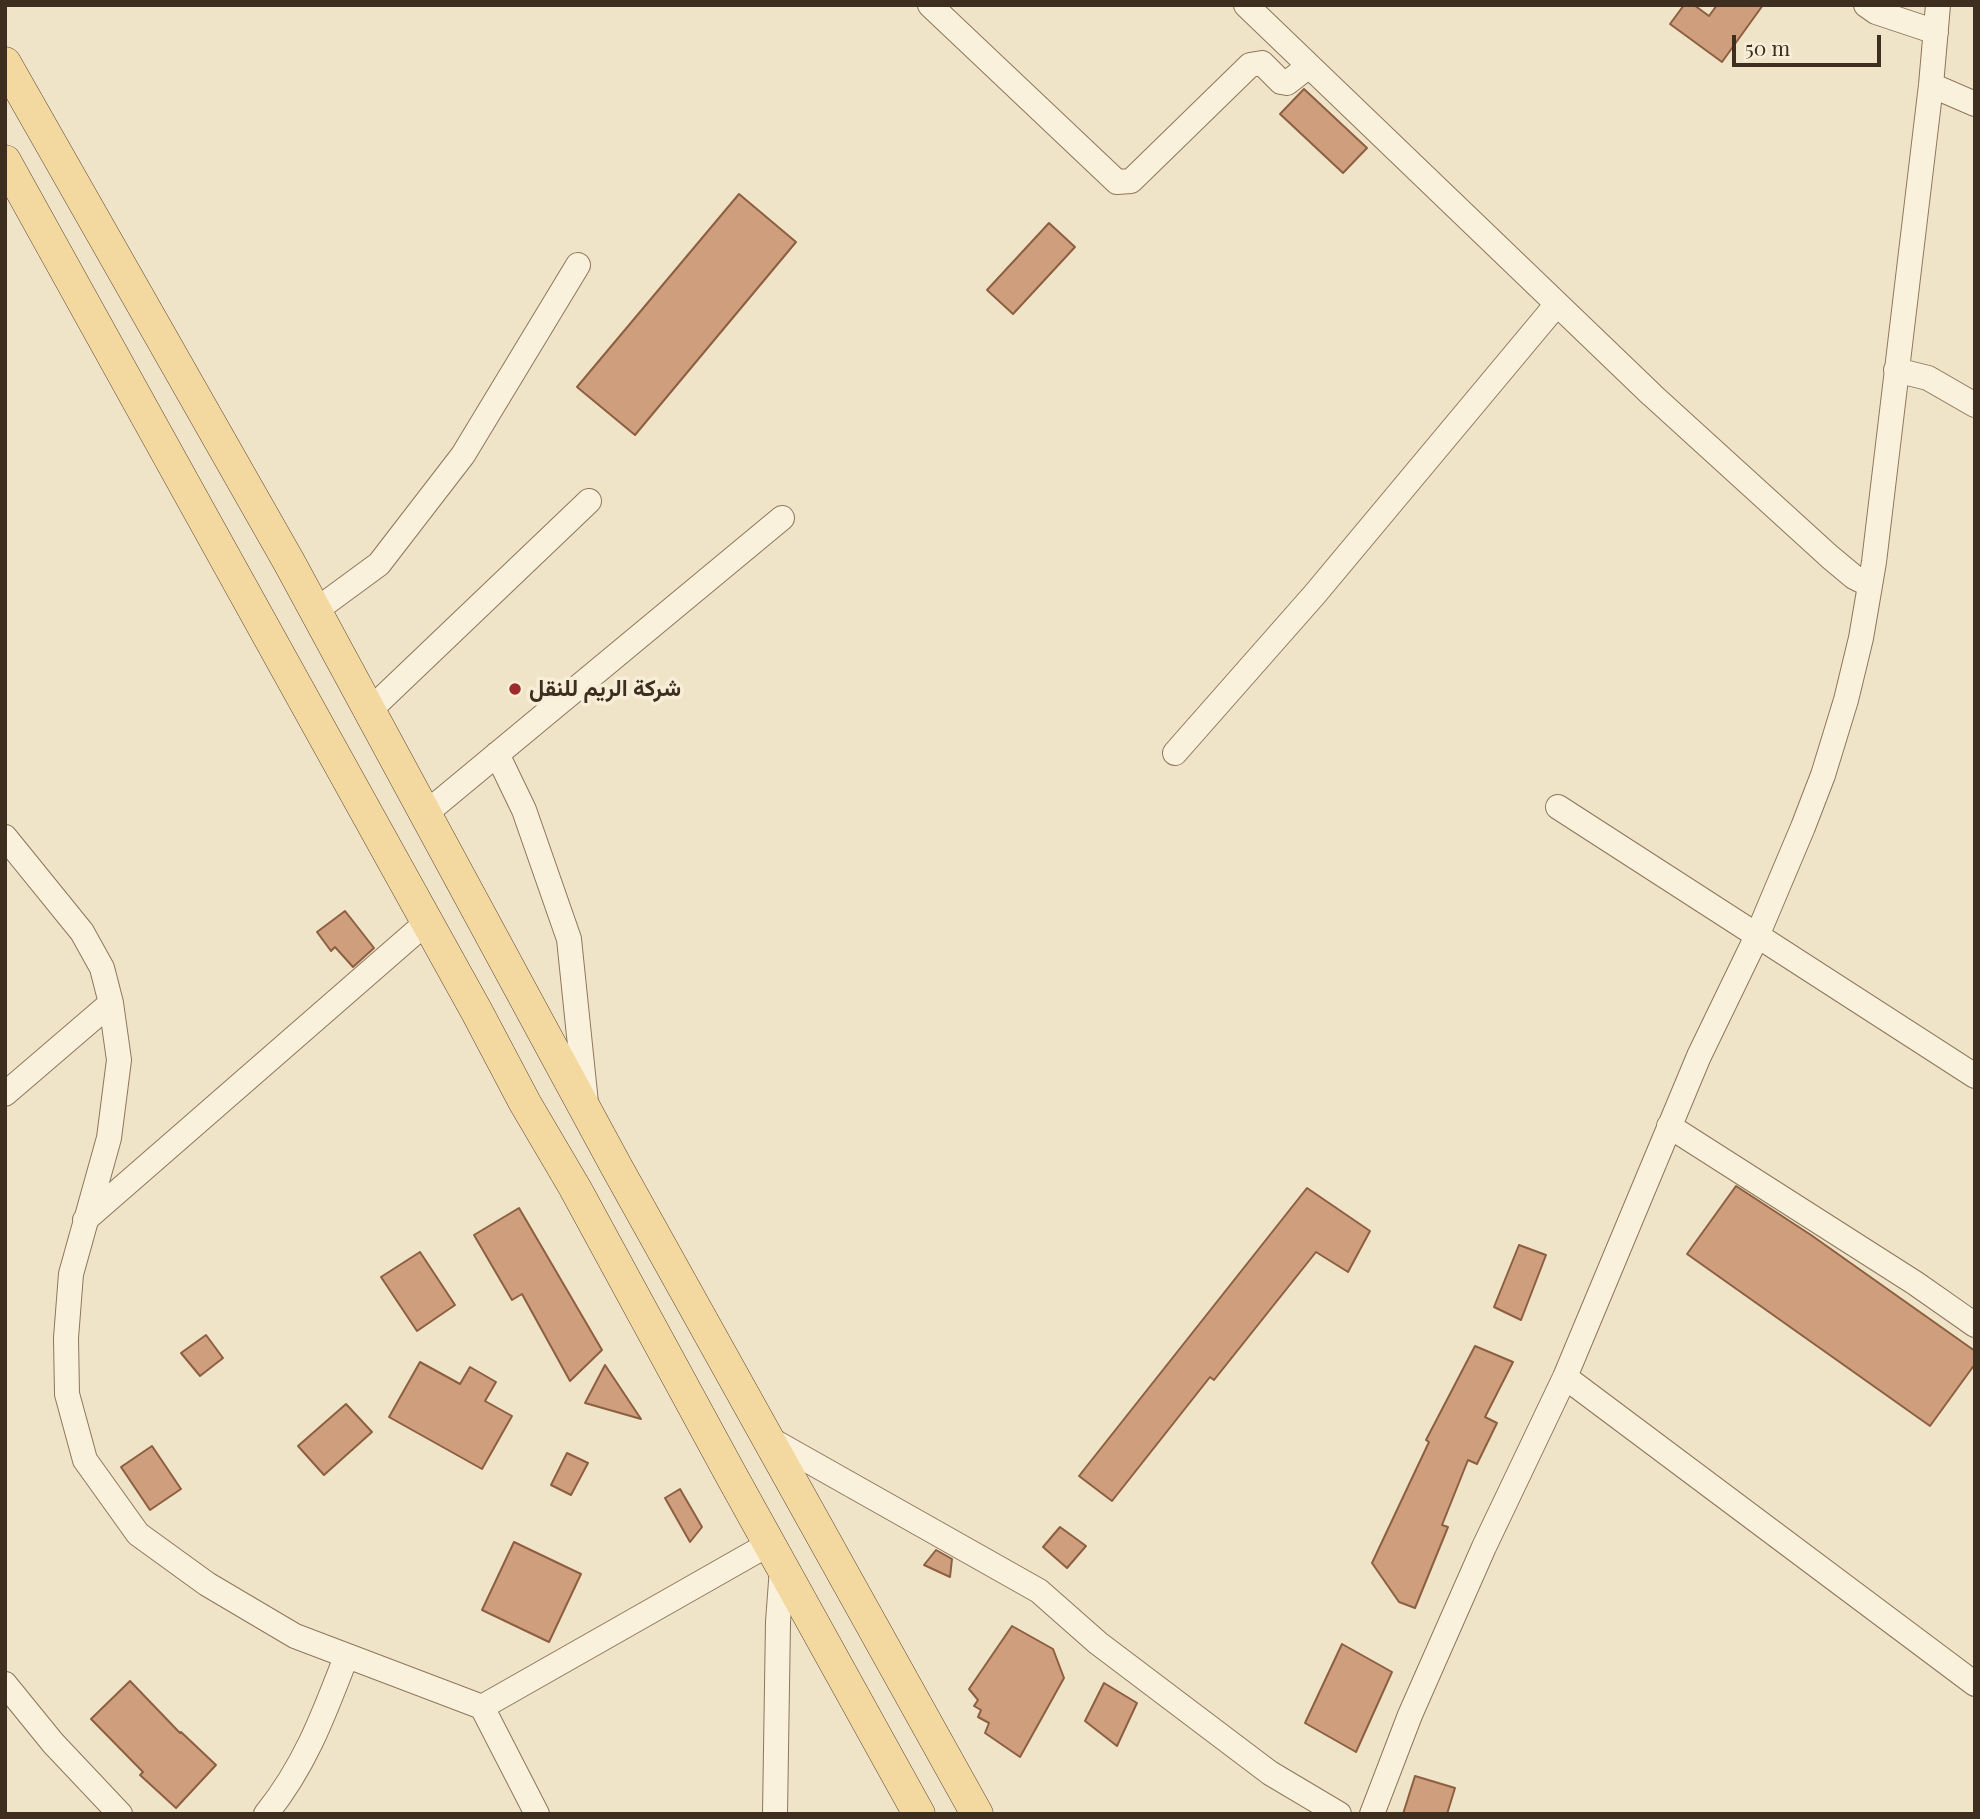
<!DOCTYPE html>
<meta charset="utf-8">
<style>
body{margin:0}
#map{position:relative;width:1980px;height:1819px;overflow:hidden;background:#f0e4c8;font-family:"Playfair Display",serif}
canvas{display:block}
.frame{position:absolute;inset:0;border:7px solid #3d2e20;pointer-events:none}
.scale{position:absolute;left:1732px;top:35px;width:149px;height:32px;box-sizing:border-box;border:4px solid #3d2e20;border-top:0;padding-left:9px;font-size:21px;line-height:24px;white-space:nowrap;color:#3d2e20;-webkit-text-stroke:5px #f7eed8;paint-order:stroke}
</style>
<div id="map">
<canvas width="1980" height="1819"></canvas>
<div class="frame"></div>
<div class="scale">50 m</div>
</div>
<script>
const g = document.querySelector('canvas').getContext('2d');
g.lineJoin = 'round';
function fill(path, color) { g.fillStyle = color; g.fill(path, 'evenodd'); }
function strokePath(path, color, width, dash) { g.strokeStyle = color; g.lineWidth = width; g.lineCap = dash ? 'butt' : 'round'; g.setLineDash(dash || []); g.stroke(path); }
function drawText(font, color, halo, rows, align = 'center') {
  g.font = font + ' "Playfair Display",Vazirmatn,serif'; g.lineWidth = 7; g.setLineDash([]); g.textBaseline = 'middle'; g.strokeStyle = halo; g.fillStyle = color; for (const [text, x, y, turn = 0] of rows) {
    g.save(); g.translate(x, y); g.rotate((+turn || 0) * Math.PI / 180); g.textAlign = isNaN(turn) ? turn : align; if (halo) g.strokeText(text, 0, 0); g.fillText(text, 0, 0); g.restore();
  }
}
const building = new Path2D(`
 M 1684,5 L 1694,5 L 1709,16 L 1717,5 L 1763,5 L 1722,62 L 1670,24 Z
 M 1304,89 L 1367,148 L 1343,173 L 1280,114 Z
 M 739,194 L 796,242 L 635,435 L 577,387 Z
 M 1049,223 L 1075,247 L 1013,314 L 987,290 Z
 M 345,911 L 374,948 L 353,967 L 335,947 L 331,951 L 317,932 Z
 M 1736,1186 L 1811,1235 L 1975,1351 L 1975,1364 L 1930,1426 L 1687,1254 Z
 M 1307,1188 L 1370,1231 L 1348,1272 L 1316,1252 L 1214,1380 L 1210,1377 L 1112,1501 L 1079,1476 Z
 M 519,1208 L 602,1350 L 570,1381 L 522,1294 L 512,1300 L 474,1235 Z
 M 1519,1245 L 1546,1255 L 1521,1320 L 1494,1307 Z
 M 420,1252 L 455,1305 L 417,1331 L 381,1277 Z
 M 206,1335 L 223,1358 L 200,1376 L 181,1353 Z
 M 1475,1346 L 1513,1362 L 1485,1417 L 1497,1423 L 1477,1464 L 1468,1460 L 1442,1525 L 1448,1527 L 1415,1608 L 1399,1602 L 1372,1563 L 1429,1442 L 1426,1440 Z
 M 420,1362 L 460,1384 L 470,1367 L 496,1382 L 485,1401 L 512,1416 L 482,1469 L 389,1417 Z
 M 605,1365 L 641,1419 L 585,1403 Z
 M 346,1404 L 372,1432 L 324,1475 L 298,1446 Z
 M 152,1446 L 181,1489 L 150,1510 L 121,1467 Z
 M 567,1453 L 588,1463 L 571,1495 L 551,1485 Z
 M 680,1489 L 702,1527 L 690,1542 L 665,1498 Z
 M 1060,1527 L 1086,1546 L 1067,1568 L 1043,1547 Z
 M 514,1542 L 581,1574 L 549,1642 L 482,1610 Z
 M 936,1550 L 952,1559 L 950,1577 L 924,1565 Z
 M 1012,1626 L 1053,1649 L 1064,1678 L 1020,1757 L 985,1733 L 989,1723 L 978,1717 L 981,1710 L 974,1706 L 978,1700 L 969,1689 Z
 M 1342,1644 L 1392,1672 L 1356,1752 L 1305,1723 Z
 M 130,1681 L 180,1733 L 181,1732 L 216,1765 L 176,1808 L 140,1775 L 143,1772 L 91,1719 Z
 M 1104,1683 L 1137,1703 L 1117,1746 L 1085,1721 Z
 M 1415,1776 L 1455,1788 L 1447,1814 L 1403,1814 Z`);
const minor = new Path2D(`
 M 930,5 L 1117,182 L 1131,181 L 1250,65 L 1262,63 L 1281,82 L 1287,83 L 1309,66
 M 1246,5 L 1652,395 L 1830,557 L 1854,577 L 1870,585
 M 1866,5 L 1876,12 L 1936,32
 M 1931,85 L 1975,104
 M 1896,370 L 1928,378 L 1975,405
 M 315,611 L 379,564 L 463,455 L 578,265
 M 369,711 L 589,501
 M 1175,753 L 1315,594 L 1557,304
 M 497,754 L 524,810 L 569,939 L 586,1103
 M 1558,807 L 1975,1076
 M 425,814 L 782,518
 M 5,837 L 82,932 L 102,968 L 111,1003 L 119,1060 L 109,1138 L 71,1274 L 66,1338 L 67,1394 L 85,1460 L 138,1534 L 207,1584 L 295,1636 L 482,1707 L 769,1544
 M 5,1094 L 111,1003
 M 1669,1126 L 1915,1283 L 1975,1325
 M 85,1220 L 427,922
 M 1565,1377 L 1975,1684
 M 768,1438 L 1039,1591 L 1098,1643 L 1270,1773 L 1339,1814
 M 5,1684 L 53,1743 L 120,1814
 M 482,1707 L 537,1814
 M 266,1814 C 305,1766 324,1714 346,1657
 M 775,1814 L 778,1622 L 782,1568
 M 1372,1814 L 1410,1715 L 1484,1547 L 1565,1377 L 1699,1056 L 1757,936 L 1803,827 L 1823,775 L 1846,700 L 1861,638 L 1874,562 L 1931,85 L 1938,5`);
const major = new Path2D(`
 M 5,63 L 289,562 L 616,1166 L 977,1814
 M 5,161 L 477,1012 L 525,1103 L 575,1188 L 730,1473 L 919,1814`);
const markers = [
 [515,689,7,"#9e2a2b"]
];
const poiNames = [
 ["شركة الريم للنقل",529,689]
];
fill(building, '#cf9f7d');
strokePath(building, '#8d5f41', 2);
strokePath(minor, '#8d765c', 26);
strokePath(major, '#5b4430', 33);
strokePath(minor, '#faf1dc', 24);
strokePath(major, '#f3d9a0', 32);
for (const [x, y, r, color] of markers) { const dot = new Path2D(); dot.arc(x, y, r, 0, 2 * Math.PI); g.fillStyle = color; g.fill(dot); strokePath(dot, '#f7eed8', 2.5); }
drawText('bold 23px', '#3d2e20', '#f7eed8', poiNames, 'left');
</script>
